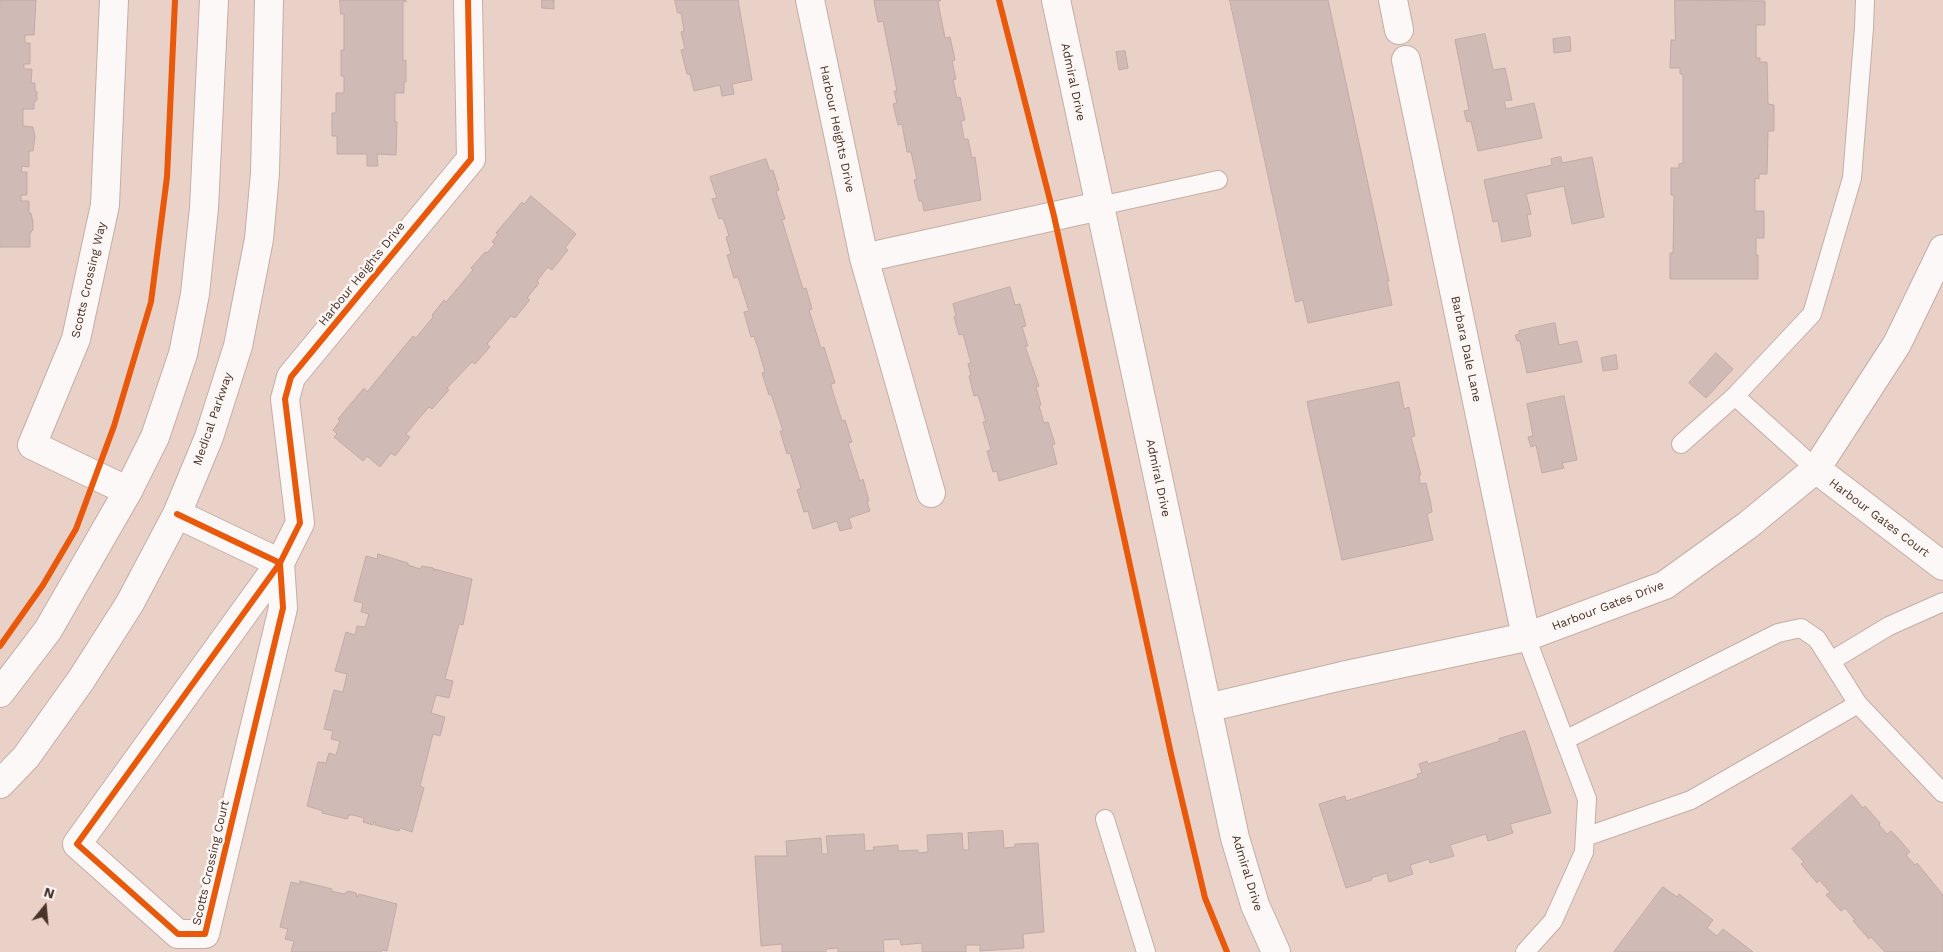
<!DOCTYPE html>
<style>
body{margin:0}
#map{position:relative;width:1943px;height:952px;overflow:hidden;background:#ead1c8;font-family:"Work Sans",sans-serif}
canvas{display:block}
.north{position:absolute;left:20px;top:882px;width:50px;height:50px;-webkit-text-stroke:4px #fcf6f4;paint-order:stroke;rotate:17deg;font-size:14px;font-weight:700;line-height:20px;text-align:center;color:#483229}
.north::after{content:'';display:block;margin:auto;width:18px;height:22px;background:#483229;clip-path:polygon(50% 0,100% 100%,50% 72%,0 100%)}
</style>
<div id="map">
<canvas width="1943" height="952"></canvas>
<div class="north">N</div>
</div>
<script>
const g = document.querySelector('canvas').getContext('2d');
g.lineJoin = 'round';
function fill(path, color) { g.fillStyle = color; g.fill(path, 'evenodd'); }
function strokePath(path, color, width, dash) { g.strokeStyle = color; g.lineWidth = width; g.lineCap = dash ? 'butt' : 'round'; g.setLineDash(dash || []); g.stroke(path); }
function drawText(font, color, halo, rows, align = 'center') {
  g.font = font + ' "Work Sans",sans-serif'; g.lineWidth = 5; g.setLineDash([]); g.textBaseline = 'middle'; g.strokeStyle = halo; g.fillStyle = color; for (const [text, x, y, turn = 0] of rows) {
    g.save(); g.translate(x, y); g.rotate((+turn || 0) * Math.PI / 180); g.textAlign = isNaN(turn) ? turn : align; if (halo) g.strokeText(text, 0, 0); g.fillText(text, 0, 0); g.restore();
  }
}
const building = new Path2D(`
 M 0,0 L 36,0 L 34,35 L 25,35 L 25,43 L 30,43 L 30,64 L 24,64 L 24,69 L 32,69 L 31,83 L 35,83 L 35,90 L 37,92 L 37,100 L 34,103 L 34,109 L 23,109 L 23,126 L 33,127 L 35,136 L 33,151 L 29,151 L 29,167 L 22,166 L 21,172 L 27,172 L 27,195 L 21,195 L 21,201 L 29,201 L 29,213 L 31,213 L 33,223 L 33,230 L 30,233 L 30,247 L 0,247 Z
 M 340,0 L 406,0 L 406,2 L 403,1 L 403,61 L 406,60 L 406,82 L 404,82 L 404,93 L 395,93 L 395,122 L 397,122 L 396,155 L 377,154 L 378,166 L 367,166 L 367,154 L 337,154 L 337,136 L 332,136 L 332,113 L 336,113 L 336,93 L 344,93 L 344,76 L 341,76 L 341,50 L 344,50 L 344,14 L 341,14 Z
 M 542,0 L 554,0 L 554,9 L 542,8 Z
 M 675,0 L 738,0 L 752,80 L 732,84 L 734,94 L 722,96 L 720,85 L 694,91 L 690,74 L 687,74 L 681,50 L 685,49 L 681,32 L 684,31 L 681,13 L 678,13 Z
 M 878,0 L 941,0 L 938,2 L 945,38 L 950,37 L 955,60 L 952,61 L 956,79 L 953,80 L 957,98 L 960,97 L 965,120 L 961,121 L 964,139 L 968,139 L 972,158 L 975,157 L 981,200 L 924,211 L 922,201 L 919,201 L 914,180 L 917,179 L 911,152 L 907,152 L 902,124 L 898,125 L 893,104 L 897,103 L 894,91 L 897,91 L 883,21 L 878,22 L 874,1 Z
 M 1230,0 L 1328,0 L 1389,281 L 1387,281 L 1392,305 L 1308,323 L 1303,300 L 1296,302 Z
 M 1675,0 L 1765,1 L 1765,25 L 1756,25 L 1756,58 L 1760,58 L 1760,62 L 1767,62 L 1768,104 L 1774,105 L 1774,131 L 1768,131 L 1767,174 L 1759,174 L 1759,179 L 1755,178 L 1755,211 L 1764,211 L 1764,238 L 1756,238 L 1756,255 L 1758,255 L 1758,279 L 1670,279 L 1670,253 L 1673,253 L 1674,195 L 1671,195 L 1671,168 L 1679,168 L 1679,164 L 1683,163 L 1683,74 L 1680,74 L 1680,68 L 1670,68 L 1671,40 L 1675,40 Z
 M 1485,34 L 1493,70 L 1505,68 L 1512,100 L 1504,101 L 1506,109 L 1534,103 L 1542,138 L 1478,151 L 1471,121 L 1467,122 L 1466,119 L 1464,111 L 1469,110 L 1455,40 Z
 M 1570,37 L 1571,51 L 1554,53 L 1553,39 Z
 M 1125,51 L 1128,68 L 1119,70 L 1116,52 Z
 M 1561,157 L 1562,163 L 1592,157 L 1604,217 L 1572,224 L 1564,186 L 1526,194 L 1531,214 L 1527,215 L 1531,236 L 1502,242 L 1498,221 L 1493,222 L 1484,180 L 1552,165 L 1551,159 Z
 M 766,159 L 770,171 L 773,170 L 779,190 L 776,191 L 785,219 L 782,220 L 803,289 L 806,288 L 812,309 L 809,310 L 821,348 L 824,347 L 835,383 L 831,384 L 831,386 L 842,421 L 845,420 L 852,442 L 848,443 L 853,459 L 860,481 L 863,479 L 869,501 L 867,501 L 870,511 L 849,518 L 852,528 L 840,531 L 837,521 L 813,529 L 808,511 L 804,512 L 797,490 L 801,488 L 790,453 L 787,454 L 780,431 L 783,431 L 771,394 L 769,395 L 762,373 L 765,372 L 758,348 L 754,336 L 751,337 L 744,312 L 749,311 L 738,277 L 734,278 L 727,255 L 731,254 L 726,237 L 729,236 L 723,218 L 719,219 L 712,199 L 717,198 L 710,177 Z
 M 531,196 L 576,234 L 565,248 L 568,250 L 552,270 L 548,267 L 537,281 L 539,283 L 527,298 L 530,300 L 529,301 L 515,318 L 511,316 L 498,331 L 487,344 L 490,347 L 475,364 L 472,362 L 447,388 L 449,390 L 432,409 L 429,407 L 427,409 L 406,434 L 410,437 L 395,456 L 391,453 L 380,467 L 367,456 L 363,461 L 334,437 L 337,434 L 333,430 L 340,421 L 338,419 L 364,388 L 367,392 L 413,336 L 416,338 L 433,317 L 432,315 L 444,300 L 446,302 L 473,270 L 471,268 L 485,252 L 487,253 L 495,244 L 492,242 L 498,234 L 496,233 L 522,202 L 524,204 Z
 M 1010,287 L 1015,305 L 1020,304 L 1026,326 L 1022,327 L 1028,346 L 1025,346 L 1039,386 L 1036,387 L 1041,405 L 1039,406 L 1044,423 L 1048,422 L 1055,444 L 1052,445 L 1057,464 L 999,481 L 997,471 L 993,472 L 987,451 L 991,450 L 983,422 L 986,422 L 978,395 L 974,396 L 969,376 L 971,375 L 968,364 L 971,363 L 963,334 L 959,335 L 954,317 L 956,316 L 953,304 Z
 M 1555,323 L 1559,345 L 1577,341 L 1582,362 L 1527,373 L 1520,341 L 1517,341 L 1515,335 L 1519,334 L 1519,331 Z
 M 1716,353 L 1733,369 L 1706,398 L 1689,383 Z
 M 1616,355 L 1618,369 L 1603,371 L 1601,358 Z
 M 1399,382 L 1404,409 L 1409,407 L 1415,436 L 1411,437 L 1421,475 L 1419,475 L 1420,484 L 1426,483 L 1431,504 L 1432,512 L 1427,514 L 1433,540 L 1342,560 L 1307,402 Z
 M 1564,396 L 1577,460 L 1562,463 L 1564,468 L 1542,473 L 1536,445 L 1531,447 L 1528,437 L 1533,436 L 1527,404 Z
 M 378,554 L 408,563 L 408,565 L 420,569 L 422,566 L 433,568 L 434,571 L 434,569 L 472,579 L 463,625 L 459,624 L 445,679 L 453,681 L 449,698 L 436,695 L 431,713 L 445,717 L 440,736 L 433,734 L 420,786 L 424,788 L 412,832 L 400,828 L 399,831 L 375,825 L 376,822 L 374,822 L 373,825 L 363,822 L 364,818 L 353,815 L 349,815 L 347,819 L 322,813 L 323,811 L 307,806 L 318,762 L 326,763 L 329,753 L 336,755 L 337,752 L 340,741 L 331,739 L 333,731 L 324,729 L 334,690 L 343,692 L 347,674 L 335,671 L 346,632 L 355,635 L 357,626 L 365,627 L 369,614 L 361,612 L 363,603 L 354,601 L 366,556 L 377,559 Z
 M 1525,731 L 1551,813 L 1510,824 L 1513,833 L 1495,839 L 1488,841 L 1486,834 L 1450,845 L 1454,856 L 1430,863 L 1429,859 L 1410,865 L 1413,874 L 1389,882 L 1387,873 L 1371,878 L 1372,880 L 1346,888 L 1319,804 L 1345,796 L 1346,801 L 1418,778 L 1417,774 L 1422,773 L 1419,764 L 1427,761 L 1428,764 L 1500,741 L 1499,739 Z
 M 1852,795 L 1863,808 L 1865,806 L 1880,823 L 1879,825 L 1887,834 L 1891,831 L 1898,838 L 1910,852 L 1906,855 L 1915,865 L 1917,863 L 1943,895 L 1943,952 L 1885,952 L 1871,937 L 1869,939 L 1853,921 L 1855,920 L 1845,908 L 1841,911 L 1826,895 L 1830,892 L 1819,880 L 1817,883 L 1801,864 L 1804,862 L 1792,849 Z
 M 1003,831 L 1004,848 L 1015,847 L 1015,844 L 1038,843 L 1044,932 L 1023,934 L 1024,948 L 980,951 L 980,945 L 966,945 L 966,952 L 922,952 L 922,943 L 901,945 L 900,939 L 883,940 L 884,952 L 838,952 L 838,948 L 836,948 L 826,949 L 826,952 L 782,952 L 782,944 L 761,946 L 755,856 L 787,856 L 786,841 L 821,838 L 822,854 L 828,854 L 826,836 L 864,834 L 865,851 L 874,850 L 873,847 L 898,845 L 898,851 L 918,850 L 918,853 L 928,852 L 927,835 L 962,833 L 963,850 L 969,850 L 968,833 Z
 M 300,881 L 332,889 L 331,891 L 344,894 L 348,891 L 356,893 L 357,897 L 359,894 L 397,904 L 387,951 L 382,950 L 381,952 L 291,952 L 294,941 L 285,939 L 288,929 L 280,927 L 291,882 L 300,884 Z
 M 1663,887 L 1677,897 L 1679,894 L 1713,920 L 1707,928 L 1717,936 L 1723,929 L 1753,952 L 1614,952 Z`);
const service = new Path2D(`
 M 1100,206 L 1218,180
 M 1681,444 L 1735,396
 M 1816,469 L 1735,396 L 1812,314 L 1852,178 L 1864,28 L 1865,0
 M 1831,661 L 1889,626 L 1943,602
 M 1565,740 L 1778,633 L 1801,628 L 1817,639 L 1858,704 L 1943,793
 M 1105,819 L 1146,952
 M 1585,837 L 1691,800 L 1858,704
 M 1525,952 L 1553,921 L 1584,852 L 1587,799 L 1526,637`);
const minor = new Path2D(`
 M 114,0 L 105,205 L 76,339 L 32,445 L 128,491
 M 810,0 L 864,258 L 931,493
 M 1393,0 L 1399,30
 M 1406,60 L 1526,637
 M 864,258 L 1100,206
 M 1816,469 L 1943,566
 M 177,514 L 280,563 L 283,608 L 205,934 L 178,934 L 77,844 L 280,563 L 300,523 L 285,399 L 291,377 L 471,159 L 468,0
 M 1207,708 L 1342,676 L 1526,637 L 1665,585 L 1748,525 L 1816,469 L 1897,344 L 1943,249`);
const tertiary = new Path2D(`
 M 1056,0 L 1235,838 L 1255,905 L 1276,952`);
const secondary = new Path2D(`
 M 0,693 L 48,630 L 128,491 L 155,437 L 183,354 L 195,294 L 204,208 L 214,0
 M 0,784 L 26,757 L 81,680 L 130,603 L 177,514 L 209,437 L 238,346 L 259,239 L 265,173 L 269,0`);
const cycleway = new Path2D(`
 M 999,0 L 1054,216 L 1171,754 L 1205,898 L 1227,952
 M 177,514 L 280,563 L 283,608 L 205,934 L 178,934 L 77,844 L 280,563 L 300,523 L 285,399 L 291,377 L 471,159 L 468,0
 M 0,646 L 43,585 L 76,529 L 114,426 L 151,302 L 167,177 L 175,0`);
const streetNames = [
 ["Admiral Drive",1073,82,78],
 ["Harbour Heights Drive",837,129,78],
 ["Harbour Heights Drive",362,274,-51],
 ["Scotts Crossing Way",89,280,-77],
 ["Barbara Dale Lane",1466,349,78],
 ["Medical Parkway",213,419,-71],
 ["Admiral Drive",1158,478,78],
 ["Harbour Gates Court",1879,518,37],
 ["Harbour Gates Drive",1608,606,-21],
 ["Scotts Crossing Court",211,863,-77],
 ["Admiral Drive",1247,873,73]
];
fill(building, '#d0bab5');
strokePath(building, '#c1aaa6', 1);
strokePath(service, '#c4aea6', 20);
strokePath(minor, '#c4aea6', 30);
strokePath(tertiary, '#c4aea6', 30);
strokePath(secondary, '#c4aea6', 30);
strokePath(service, '#fcf8f7', 18);
strokePath(minor, '#fcf8f7', 28);
strokePath(tertiary, '#fcf8f7', 28);
strokePath(secondary, '#fcf8f7', 28);
strokePath(cycleway, '#e8590c', 6);
drawText('12px', '#483229', '#fcf6f4', streetNames);
</script>
